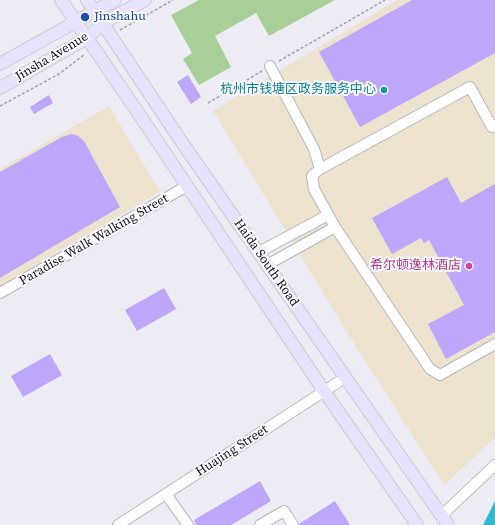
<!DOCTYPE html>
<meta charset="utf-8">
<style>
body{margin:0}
canvas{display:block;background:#edebf3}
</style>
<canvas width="495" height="525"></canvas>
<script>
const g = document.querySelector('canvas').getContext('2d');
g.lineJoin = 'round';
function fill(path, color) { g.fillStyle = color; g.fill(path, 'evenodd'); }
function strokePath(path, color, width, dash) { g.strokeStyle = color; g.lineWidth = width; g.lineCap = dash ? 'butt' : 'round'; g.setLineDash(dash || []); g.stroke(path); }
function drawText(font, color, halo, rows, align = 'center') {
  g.font = font + ' "Source Serif 4","Noto Sans SC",serif'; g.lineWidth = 4; g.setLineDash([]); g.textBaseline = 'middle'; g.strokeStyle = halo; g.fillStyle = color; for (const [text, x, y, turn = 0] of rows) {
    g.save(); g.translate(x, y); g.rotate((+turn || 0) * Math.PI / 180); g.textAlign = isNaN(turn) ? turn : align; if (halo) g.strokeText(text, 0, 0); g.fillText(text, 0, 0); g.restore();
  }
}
const commercial = new Path2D(`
 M 397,0 L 495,0 L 495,438 L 444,485 L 350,337 L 213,111 Z
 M 109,106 L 160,192 L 0,286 L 0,169 Z`);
const green = new Path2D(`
 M 199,0 L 335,0 L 269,36 L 256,13 L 215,36 L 231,67 L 199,85 L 183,59 L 192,53 L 171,15 Z`);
const water = new Path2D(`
 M 495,501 L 495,525 L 483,525 Z`);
const building = new Path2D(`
 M 412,0 L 495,0 L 495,53 L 360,127 L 319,52 Z
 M 188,75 L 201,97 L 191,104 L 177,82 Z
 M 49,95 L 53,103 L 34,114 L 30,107 Z
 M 72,134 L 78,136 L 84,141 L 120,207 L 0,278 L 0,172 L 62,137 Z
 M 447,177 L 461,203 L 495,184 L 495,332 L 446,359 L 428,324 L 464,305 L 429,240 L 424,243 L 421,238 L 392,254 L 372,218 Z
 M 164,288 L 176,309 L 137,331 L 125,310 Z
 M 50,354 L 62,375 L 23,397 L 11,376 Z
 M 260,481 L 271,501 L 231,525 L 196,525 L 194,520 Z
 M 335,501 L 350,525 L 299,525 L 299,524 Z`);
const path = new Path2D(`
 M 120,30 L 173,0
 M 279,61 L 385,0
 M 208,103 L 262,71
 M 0,106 L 59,74 L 85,54`);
const minor = new Path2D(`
 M 270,66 L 314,149 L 320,169
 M 495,125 L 492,127 L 470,87 L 320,169 L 312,176 L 314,189 L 335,227 L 430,369 L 440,375 L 495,344
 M 259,252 L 328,215
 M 267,265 L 335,227
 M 0,293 L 187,186
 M 166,494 L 188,525
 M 441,516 L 495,465
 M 118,525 L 346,377
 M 260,525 L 284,511 L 293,525`);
const major = new Path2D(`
 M 61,0 L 143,120 L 324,391 L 417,525
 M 87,0 L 181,141 L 448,525
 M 0,64 L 115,0
 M 0,88 L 87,38 L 103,23 L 145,0`);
const markers = [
 [85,17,5,"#1a4fb4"],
 [384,90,4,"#0f9aa8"],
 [469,266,4,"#d1479c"]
];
const transitNames = [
 ["Jinshahu",94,17]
];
const streetNames = [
 ["Jinsha Avenue",52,57,-31],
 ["Paradise Walk Walking Street",94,240,-30],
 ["Haida South Road",266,263,55],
 ["Huajing Street",232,451,-33]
];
const cultureNames = [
 ["杭州市钱塘区政务服务中心",376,90]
];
const hotelNames = [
 ["希尔顿逸林酒店",461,266]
];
fill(commercial, '#ece2cd');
fill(green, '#a9cf98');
fill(water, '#2bbcd1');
fill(building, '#bea7fa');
strokePath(minor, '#b8b6bd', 12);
strokePath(major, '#ccc', 14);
strokePath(path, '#a6a4ab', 1.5, [3, 2]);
strokePath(minor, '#fff', 10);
strokePath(major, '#e7e2fe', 12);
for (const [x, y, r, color] of markers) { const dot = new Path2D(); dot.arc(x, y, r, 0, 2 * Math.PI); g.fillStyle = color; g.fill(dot); strokePath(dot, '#faf9ff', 1.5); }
drawText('13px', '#164399', '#faf9ff', transitNames, 'left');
drawText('13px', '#161518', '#faf9ff', streetNames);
drawText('13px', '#0d838f', '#faf9ff', cultureNames, 'right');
drawText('13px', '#b23c85', '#faf9ff', hotelNames, 'right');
</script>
